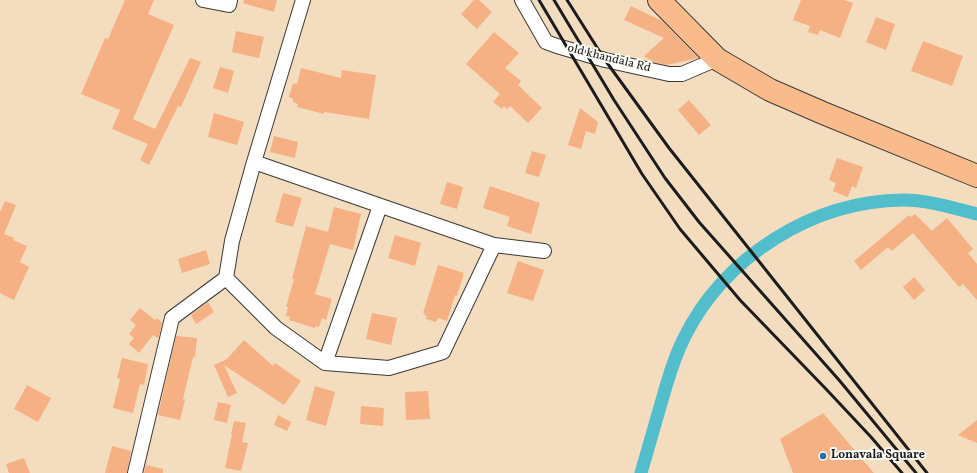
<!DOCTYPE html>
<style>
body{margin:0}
canvas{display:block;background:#f4ddbf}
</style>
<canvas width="977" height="473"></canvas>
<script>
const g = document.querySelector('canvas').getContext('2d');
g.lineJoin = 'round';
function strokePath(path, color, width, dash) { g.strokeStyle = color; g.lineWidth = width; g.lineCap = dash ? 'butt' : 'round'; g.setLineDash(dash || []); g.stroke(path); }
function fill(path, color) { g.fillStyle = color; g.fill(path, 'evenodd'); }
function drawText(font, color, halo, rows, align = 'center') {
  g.font = font + ' Vollkorn,serif'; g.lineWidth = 4; g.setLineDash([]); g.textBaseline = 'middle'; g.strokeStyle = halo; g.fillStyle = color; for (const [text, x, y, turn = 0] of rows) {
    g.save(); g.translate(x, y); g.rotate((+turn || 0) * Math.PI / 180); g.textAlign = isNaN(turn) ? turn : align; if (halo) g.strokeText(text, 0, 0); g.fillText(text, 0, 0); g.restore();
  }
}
const canal = new Path2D(`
 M 641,473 C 648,449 655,425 662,400 C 668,379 674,358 684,338 C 724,257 812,201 903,200 C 928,200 953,208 977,214`);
const building = new Path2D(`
 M 125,0 L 154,0 L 148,14 L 174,25 L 133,119 L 155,129 L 190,58 L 201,62 L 181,107 L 178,106 L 149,165 L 140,160 L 148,144 L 112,129 L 120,110 L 81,94 L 105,38 L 108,39 Z
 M 244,0 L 277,0 L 274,12 L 243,3 Z
 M 474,0 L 479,0 L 492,12 L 477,29 L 461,14 Z
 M 801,0 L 844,0 L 853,3 L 840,38 L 820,30 L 818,35 L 808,32 L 810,26 L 793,20 Z
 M 631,6 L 662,21 L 698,58 L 667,65 L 653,62 L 644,56 L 664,38 L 624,20 Z
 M 876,17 L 895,24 L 886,50 L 866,42 Z
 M 236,31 L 264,37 L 259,58 L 232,52 Z
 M 494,32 L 519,53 L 505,68 L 521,81 L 518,85 L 542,108 L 528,123 L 510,106 L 507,109 L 504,106 L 502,109 L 493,102 L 500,94 L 466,64 Z
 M 923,41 L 963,56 L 952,86 L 911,71 Z
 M 220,67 L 234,71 L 228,93 L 213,88 Z
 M 301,68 L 341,78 L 342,70 L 376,75 L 369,119 L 324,112 L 324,114 L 297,107 L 298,104 L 293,102 L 293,99 L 289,97 L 293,83 L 297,84 Z
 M 689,100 L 711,125 L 699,135 L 678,110 Z
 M 580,108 L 598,122 L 595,134 L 586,131 L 581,149 L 568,145 Z
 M 214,113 L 244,122 L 237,145 L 208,137 Z
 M 274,136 L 298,142 L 295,158 L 270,152 Z
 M 532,151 L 546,155 L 539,177 L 525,173 Z
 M 837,158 L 863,167 L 856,188 L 852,186 L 848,197 L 833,191 L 836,183 L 829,180 Z
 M 447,182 L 463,187 L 457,209 L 440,204 Z
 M 490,186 L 540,203 L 531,234 L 507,226 L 510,217 L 483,208 Z
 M 283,193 L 302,198 L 293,227 L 275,222 Z
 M 5,201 L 16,205 L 4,234 L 14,238 L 13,240 L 27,246 L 20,262 L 29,267 L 14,300 L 0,293 L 0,212 Z
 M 334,207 L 361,214 L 353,250 L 330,244 L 315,294 L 332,299 L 326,320 L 322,318 L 319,327 L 316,326 L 315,328 L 289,320 L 290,317 L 286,316 L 288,307 L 286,307 L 294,279 L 292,279 L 306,226 L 328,232 Z
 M 915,214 L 932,231 L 947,218 L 973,249 L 968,253 L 977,264 L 977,300 L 963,284 L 959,287 L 913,233 L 892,251 L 888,247 L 861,270 L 854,261 L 909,215 L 911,217 Z
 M 395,235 L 421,243 L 415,266 L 388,258 Z
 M 206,250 L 210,264 L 182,273 L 178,259 Z
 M 518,261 L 544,270 L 533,301 L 507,293 Z
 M 438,265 L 464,273 L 457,296 L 455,295 L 447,321 L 438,318 L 436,322 L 426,319 L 427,316 L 424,315 L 425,313 L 423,313 Z
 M 914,277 L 925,290 L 914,300 L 903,287 Z
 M 208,302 L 214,312 L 196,324 L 191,315 Z
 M 140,308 L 155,320 L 157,318 L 162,323 L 159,336 L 157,338 L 153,335 L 139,353 L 129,344 L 134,338 L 129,334 L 136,325 L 130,320 Z
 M 372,313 L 397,318 L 391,345 L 366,339 Z
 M 176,336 L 197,338 L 195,357 L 193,357 L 183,399 L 185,400 L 180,420 L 158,415 Z
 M 244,340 L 273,366 L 275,363 L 301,381 L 284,405 L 224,365 L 237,393 L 228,397 L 214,365 L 227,359 Z
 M 122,358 L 148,364 L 144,385 L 140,384 L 133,413 L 113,408 L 120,379 L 117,378 Z
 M 27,385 L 51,398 L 38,422 L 14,409 Z
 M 315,386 L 335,392 L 326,426 L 306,420 Z
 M 428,391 L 430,419 L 406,420 L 405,392 Z
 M 218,402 L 231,405 L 227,423 L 214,420 Z
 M 361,406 L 384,408 L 383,426 L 360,424 Z
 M 823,413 L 874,473 L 793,473 L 780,439 Z
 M 278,415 L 291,422 L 287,431 L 274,425 Z
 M 977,420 L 977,443 L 958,435 Z
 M 234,421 L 246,423 L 242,442 L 248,443 L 241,471 L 225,468 L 232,434 L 231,434 Z
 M 112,446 L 131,451 L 127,473 L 105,473 Z
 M 24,458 L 30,473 L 9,473 L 6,464 Z
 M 146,465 L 163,469 L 163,473 L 144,473 Z`);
const minor = new Path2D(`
 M 203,0 L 229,5 L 230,0
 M 303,0 L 254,162 L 232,241 L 226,278 L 276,328 L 325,363 L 389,368 L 443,352 L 494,245
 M 522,0 L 546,42 L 557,46 L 605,60 L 669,74 L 682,74 L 717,59
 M 254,162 L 494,245 L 544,251
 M 325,363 L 380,206
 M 135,473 L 172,318 L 226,278`);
const trunk = new Path2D(`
 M 659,0 L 717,59 L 770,90 L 823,113 L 977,176`);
const rail = new Path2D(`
 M 539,0 L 642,174 L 680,229 L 740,300 L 826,389 L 871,437 L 902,473
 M 554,0 L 614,100 L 665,178 L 699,222 L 839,380 L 916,473
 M 567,0 L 605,60 L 669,148 L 927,473`);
const markers = [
 [823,456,4,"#1f6fb2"]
];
const streetNames = [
 ["old khandala Rd",609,59,14]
];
const poiNames = [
 ["Lonavala Square",831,456]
];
strokePath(canal, '#52becb', 13);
fill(building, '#f5b083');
strokePath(minor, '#3c3934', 16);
strokePath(trunk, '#3c3934', 24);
strokePath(minor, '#fff', 14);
strokePath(trunk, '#fabb8c', 22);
strokePath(rail, '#1c1c1c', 3);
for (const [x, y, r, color] of markers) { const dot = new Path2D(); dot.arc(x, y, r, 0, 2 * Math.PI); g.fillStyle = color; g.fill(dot); strokePath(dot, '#fdfcf7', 1.5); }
drawText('12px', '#1c1c1c', '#fdfcf7', streetNames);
drawText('bold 12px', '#1c1c1c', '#fdfcf7', poiNames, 'left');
</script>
